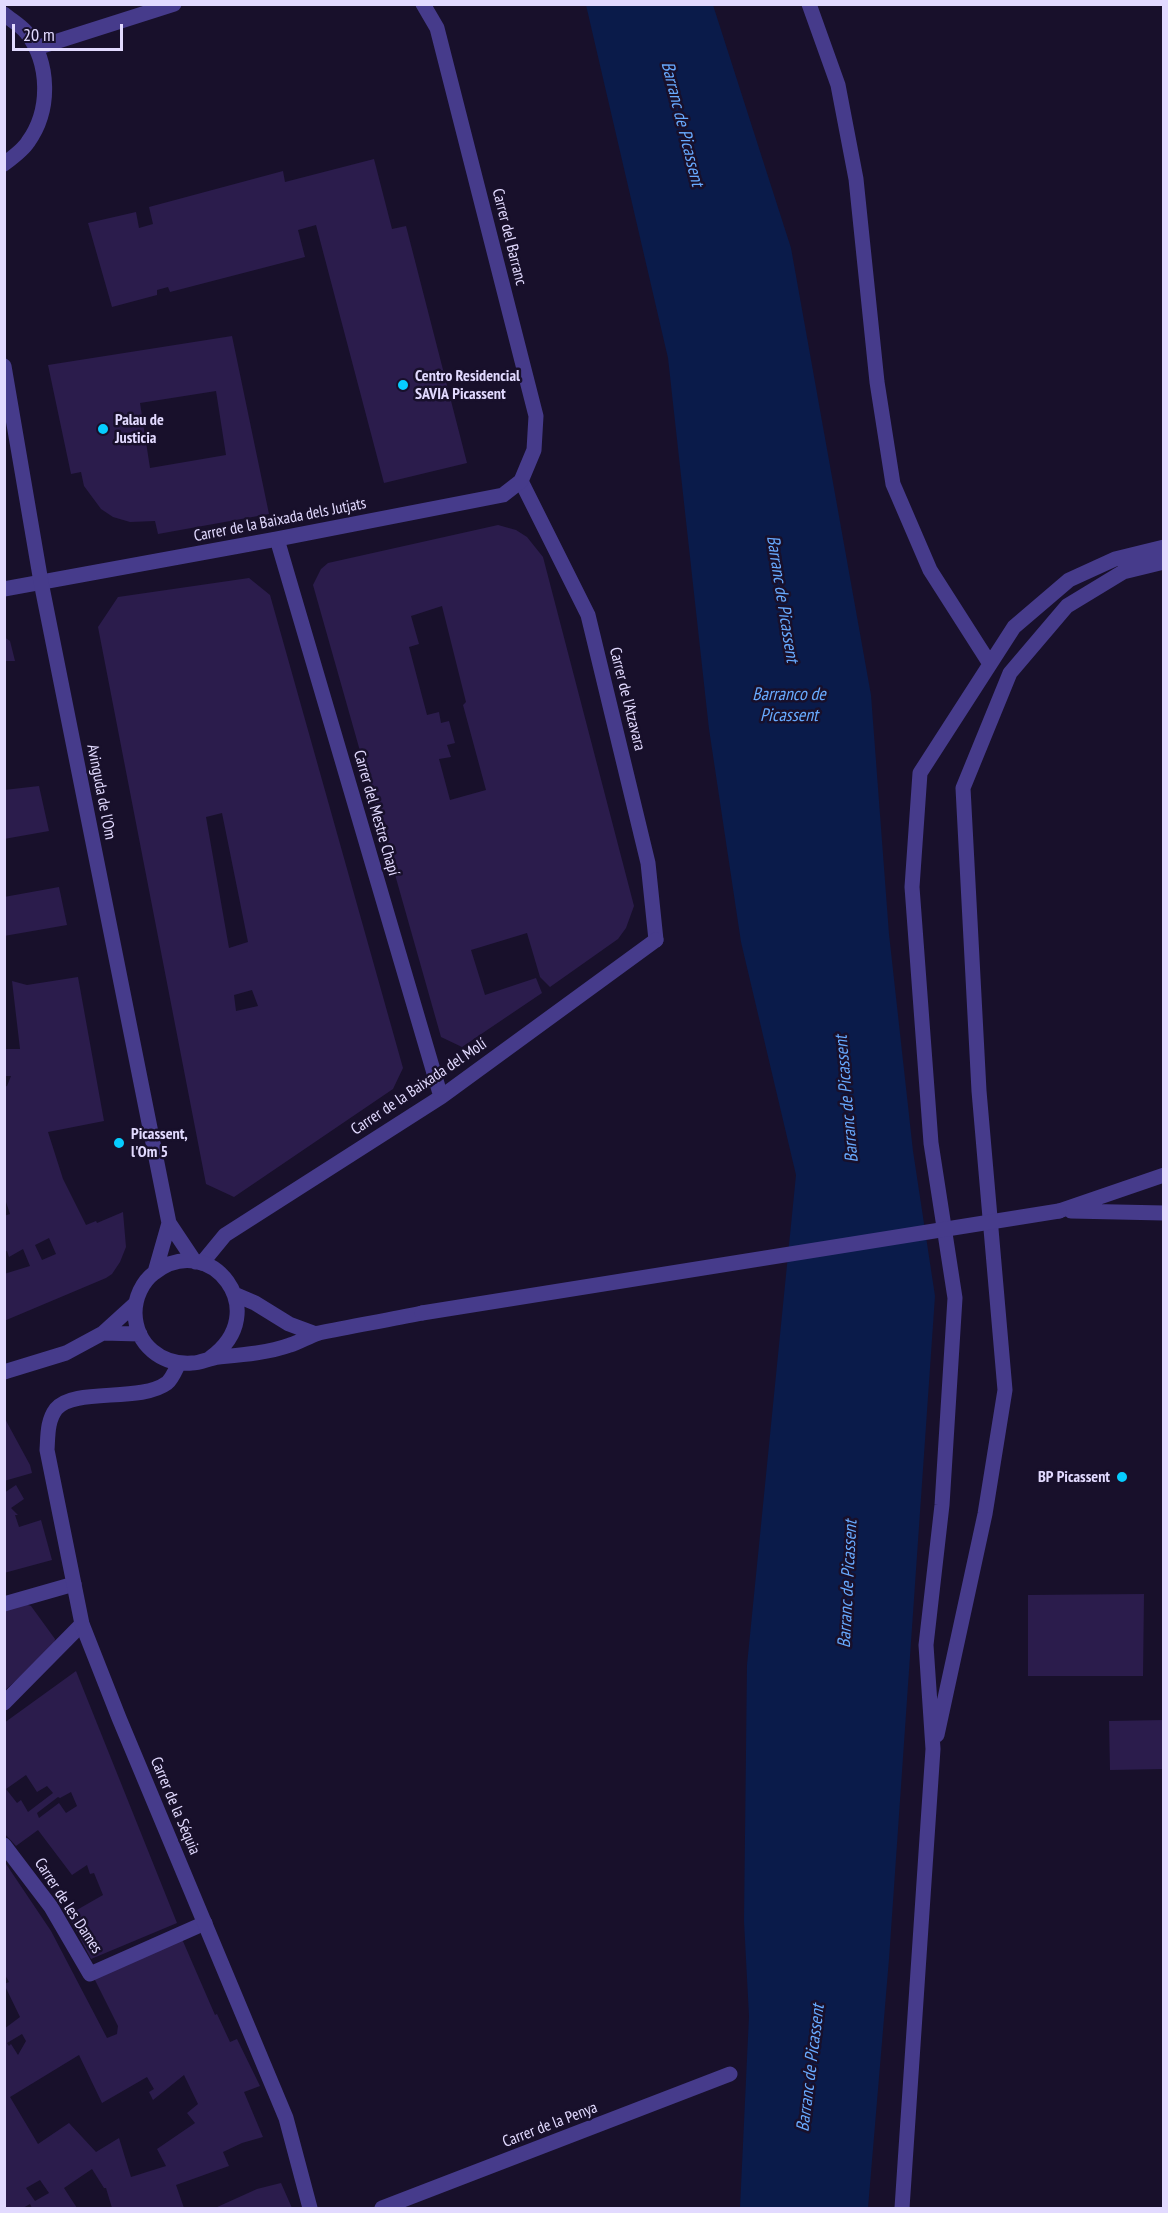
<!DOCTYPE html>
<meta charset="utf-8">
<style>
body{margin:0}
#map{position:relative;width:1168px;height:2213px;overflow:hidden;background:#18102b;font-family:"PT Sans Narrow",sans-serif}
canvas{display:block}
.frame{position:absolute;inset:0;border:6px solid #e2daff;pointer-events:none}
.scale{position:absolute;left:12px;top:24px;width:111px;height:27px;box-sizing:border-box;border:3px solid #e2daff;border-top:0;padding-left:8px;font-size:18px;line-height:21px;white-space:nowrap;color:#e2daff;-webkit-text-stroke:4px #18102b;paint-order:stroke}
</style>
<div id="map">
<canvas width="1168" height="2213"></canvas>
<div class="frame"></div>
<div class="scale">20 m</div>
</div>
<script>
const g = document.querySelector('canvas').getContext('2d');
g.lineJoin = 'round';
function fill(path, color) { g.fillStyle = color; g.fill(path, 'evenodd'); }
function strokePath(path, color, width, dash) { g.strokeStyle = color; g.lineWidth = width; g.lineCap = dash ? 'butt' : 'round'; g.setLineDash(dash || []); g.stroke(path); }
function drawText(font, color, halo, rows, align = 'center') {
  g.font = font + ' "PT Sans Narrow",sans-serif'; g.lineWidth = 5; g.setLineDash([]); g.textBaseline = 'middle'; g.strokeStyle = halo; g.fillStyle = color; for (const [text, x, y, turn = 0] of rows) {
    g.save(); g.translate(x, y); g.rotate((+turn || 0) * Math.PI / 180); g.textAlign = isNaN(turn) ? turn : align; if (halo) g.strokeText(text, 0, 0); g.fillText(text, 0, 0); g.restore();
  }
}
const water = new Path2D(`
 M 586,5 L 713,5 L 791,248 L 871,695 L 889,934 L 913,1151 L 935,1296 L 889,1959 L 868,2208 L 740,2208 L 749,2016 L 744,1921 L 747,1665 L 796,1175 L 741,942 L 709,729 L 668,358 Z`);
const building = new Path2D(`
 M 374,159 L 392,229 L 406,226 L 467,463 L 384,483 L 316,225 L 298,230 L 305,257 L 170,292 L 168,287 L 157,290 L 157,295 L 112,307 L 88,223 L 136,212 L 139,228 L 153,224 L 149,207 L 283,171 L 285,182 Z
 M 232,336 L 269,514 L 158,534 L 155,521 L 130,522 L 113,517 L 101,509 L 84,486 L 81,472 L 71,474 L 48,365 ZM 216,391 L 226,455 L 150,468 L 140,403 Z
 M 498,525 L 516,530 L 527,537 L 543,557 L 634,906 L 626,928 L 618,939 L 550,987 L 540,977 L 527,933 L 471,950 L 485,995 L 536,978 L 542,993 L 462,1047 L 441,1037 L 313,585 L 321,569 L 328,563 ZM 442,606 L 466,702 L 463,705 L 486,790 L 450,800 L 439,759 L 451,757 L 447,745 L 455,743 L 449,721 L 441,723 L 439,712 L 427,715 L 409,647 L 419,644 L 411,616 Z
 M 249,578 L 270,595 L 403,1068 L 393,1089 L 234,1197 L 206,1184 L 98,627 L 118,597 ZM 222,813 L 248,942 L 229,948 L 206,817 ZM 252,990 L 258,1006 L 236,1011 L 234,995 Z
 M 4,637 L 10,641 L 15,661 L 4,661 Z
 M 39,786 L 49,831 L 4,839 L 4,790 Z
 M 59,887 L 67,925 L 4,936 L 4,897 Z
 M 78,977 L 104,1121 L 48,1132 L 63,1179 L 86,1225 L 96,1221 L 97,1223 L 123,1212 L 126,1247 L 120,1262 L 112,1274 L 106,1278 L 4,1321 L 4,1274 L 30,1266 L 23,1249 L 9,1257 L 7,1251 L 4,1252 L 4,1216 L 10,1214 L 6,1202 L 4,1203 L 4,1087 L 7,1086 L 11,1076 L 4,1076 L 4,1049 L 20,1049 L 12,981 L 27,985 ZM 49,1238 L 56,1254 L 42,1260 L 35,1245 Z
 M 4,1417 L 30,1465 L 32,1473 L 4,1481 Z
 M 16,1485 L 24,1499 L 11,1508 L 18,1515 L 15,1515 L 19,1527 L 41,1520 L 52,1560 L 4,1573 L 4,1493 Z
 M 1144,1594 L 1143,1676 L 1028,1676 L 1028,1595 Z
 M 22,1603 L 31,1606 L 55,1639 L 54,1647 L 4,1691 L 4,1667 L 6,1665 L 4,1664 L 4,1609 Z
 M 76,1671 L 177,1923 L 91,1959 L 68,1915 L 103,1895 L 94,1873 L 90,1874 L 87,1865 L 72,1875 L 38,1830 L 16,1846 L 4,1833 L 4,1723 ZM 26,1775 L 37,1792 L 47,1786 L 53,1793 L 28,1812 L 21,1800 L 17,1803 L 6,1789 ZM 71,1792 L 77,1806 L 66,1813 L 59,1803 L 39,1818 L 37,1813 L 58,1797 L 60,1798 Z
 M 1164,1720 L 1164,1769 L 1110,1770 L 1109,1721 Z
 M 4,1861 L 51,1931 L 107,2038 L 117,2034 L 118,2026 L 93,1976 L 182,1939 L 215,2015 L 217,2014 L 230,2042 L 237,2039 L 260,2086 L 244,2092 L 263,2137 L 242,2143 L 223,2152 L 229,2166 L 176,2185 L 184,2208 L 112,2208 L 106,2188 L 104,2188 L 92,2169 L 64,2188 L 77,2208 L 32,2208 L 30,2204 L 23,2208 L 4,2208 L 4,2029 L 20,2017 L 4,1984 L 9,1982 L 4,1973 ZM 22,2034 L 26,2041 L 18,2055 L 11,2044 L 9,2046 L 7,2043 ZM 79,2055 L 102,2103 L 147,2077 L 154,2089 L 149,2092 L 153,2100 L 184,2075 L 198,2104 L 187,2113 L 195,2123 L 157,2149 L 166,2166 L 131,2177 L 119,2138 L 96,2152 L 69,2123 L 38,2144 L 10,2097 ZM 40,2180 L 49,2193 L 35,2201 L 26,2188 Z
 M 281,2183 L 292,2208 L 215,2208 L 257,2189 Z`);
const pedestrian = new Path2D(`
 M 521,481 L 588,615 L 648,863 L 656,940`);
const minor = new Path2D(`
 M 809,4 L 838,85 L 856,179 L 877,382 L 893,484 L 930,570 L 990,664
 M 36,48 L 174,4
 M 277,539 L 441,1097
 M 4,589 L 277,539 L 503,495 L 521,481 L 534,450 L 536,416 L 437,28 L 423,4
 M 202,1263 L 225,1235 L 441,1097 L 656,940
 M 4,1604 L 74,1584
 M 4,1703 L 82,1624
 M 937,1735 L 985,1514 L 1005,1390 L 979,1091 L 963,788 L 1010,673 L 1067,606 L 1123,572 L 1164,562
 M 4,1845 L 51,1907 L 90,1974 L 205,1923
 M 382,2208 L 730,2074
 M 902,2208 L 933,1749 L 926,1645 L 942,1505 L 955,1298 L 931,1143 L 912,887 L 920,773 L 1014,627 L 1069,580 L 1115,559 L 1164,547`);
const tertiary = new Path2D(`
 M 4,14 C 11,20 20,25 26,32 C 50,63 51,110 28,142 C 23,150 12,158 4,164
 M 4,366 L 41,582 L 169,1223 L 195,1262
 M 1059,1211 L 1164,1175
 M 1071,1211 L 1164,1213
 M 155,1272 L 169,1223
 M 234,1294 L 255,1303 L 289,1324 L 316,1334
 M 103,1333 L 140,1334
 M 210,1358 C 275,1312 210,1229 154,1273 C 142,1282 135,1298 135,1313 C 136,1345 161,1365 192,1363 C 201,1363 209,1358 219,1357 C 241,1355 268,1353 290,1345 C 300,1342 309,1336 319,1333 C 353,1326 388,1320 422,1313
 M 179,1363 C 176,1369 172,1379 167,1383 C 140,1403 74,1387 56,1409 C 47,1421 48,1436 47,1450 L 82,1624 L 119,1718 L 286,2118 L 310,2208
 M 4,1372 L 66,1353 L 103,1333 L 136,1303`);
const tertiaryBridge = new Path2D(`
 M 422,1313 L 1059,1211`);
const markers = [
 [403,385,6,"#06cdff"],
 [103,429,6,"#06cdff"],
 [119,1143,6,"#06cdff"],
 [1122,1477,6,"#06cdff"]
];
const streetNames = [
 ["Carrer del Barranc",509,237,76],
 ["Carrer de la Baixada dels Jutjats",280,520,-11],
 ["Carrer de l'Atzavara",627,699,76],
 ["Avinguda de l'Om",101,792,79],
 ["Carrer del Mestre Chapí",376,813,74],
 ["Carrer de la Baixada del Molí",419,1087,-34],
 ["Carrer de la Séquia",175,1806,67],
 ["Carrer de les Dames",68,1906,57],
 ["Carrer de la Penya",550,2125,-21]
];
const poiNames = [
 ["Centro Residencial",415,376],
 ["SAVIA Picassent",415,394],
 ["Palau de",115,420],
 ["Justicia",115,438],
 ["Picassent,",131,1134],
 ["l'Om 5",131,1152],
 ["BP Picassent",1110,1477,"right"]
];
const waterNames = [
 ["Barranc de Picassent",682,124,76],
 ["Barranc de Picassent",782,599,81],
 ["Barranco de",789,695],
 ["Picassent",789,716],
 ["Barranc de Picassent",847,1099,-95],
 ["Barranc de Picassent",848,1584,-87],
 ["Barranc de Picassent",811,2068,-83]
];
fill(water, '#0a1b4a');
fill(building, '#2b1c4c');
strokePath(pedestrian, '#463b8b', 15);
strokePath(minor, '#463b8b', 15);
strokePath(tertiary, '#463b8b', 15);
strokePath(tertiaryBridge, '#463b8b', 15);
for (const [x, y, r, color] of markers) { const dot = new Path2D(); dot.arc(x, y, r, 0, 2 * Math.PI); g.fillStyle = color; g.fill(dot); strokePath(dot, '#18102b', 2); }
drawText('16px', '#e2daff', '#18102b', streetNames);
drawText('bold 16px', '#e2daff', '#18102b', poiNames, 'left');
drawText('italic 18px', '#68aaff', '#18102b', waterNames);
</script>
